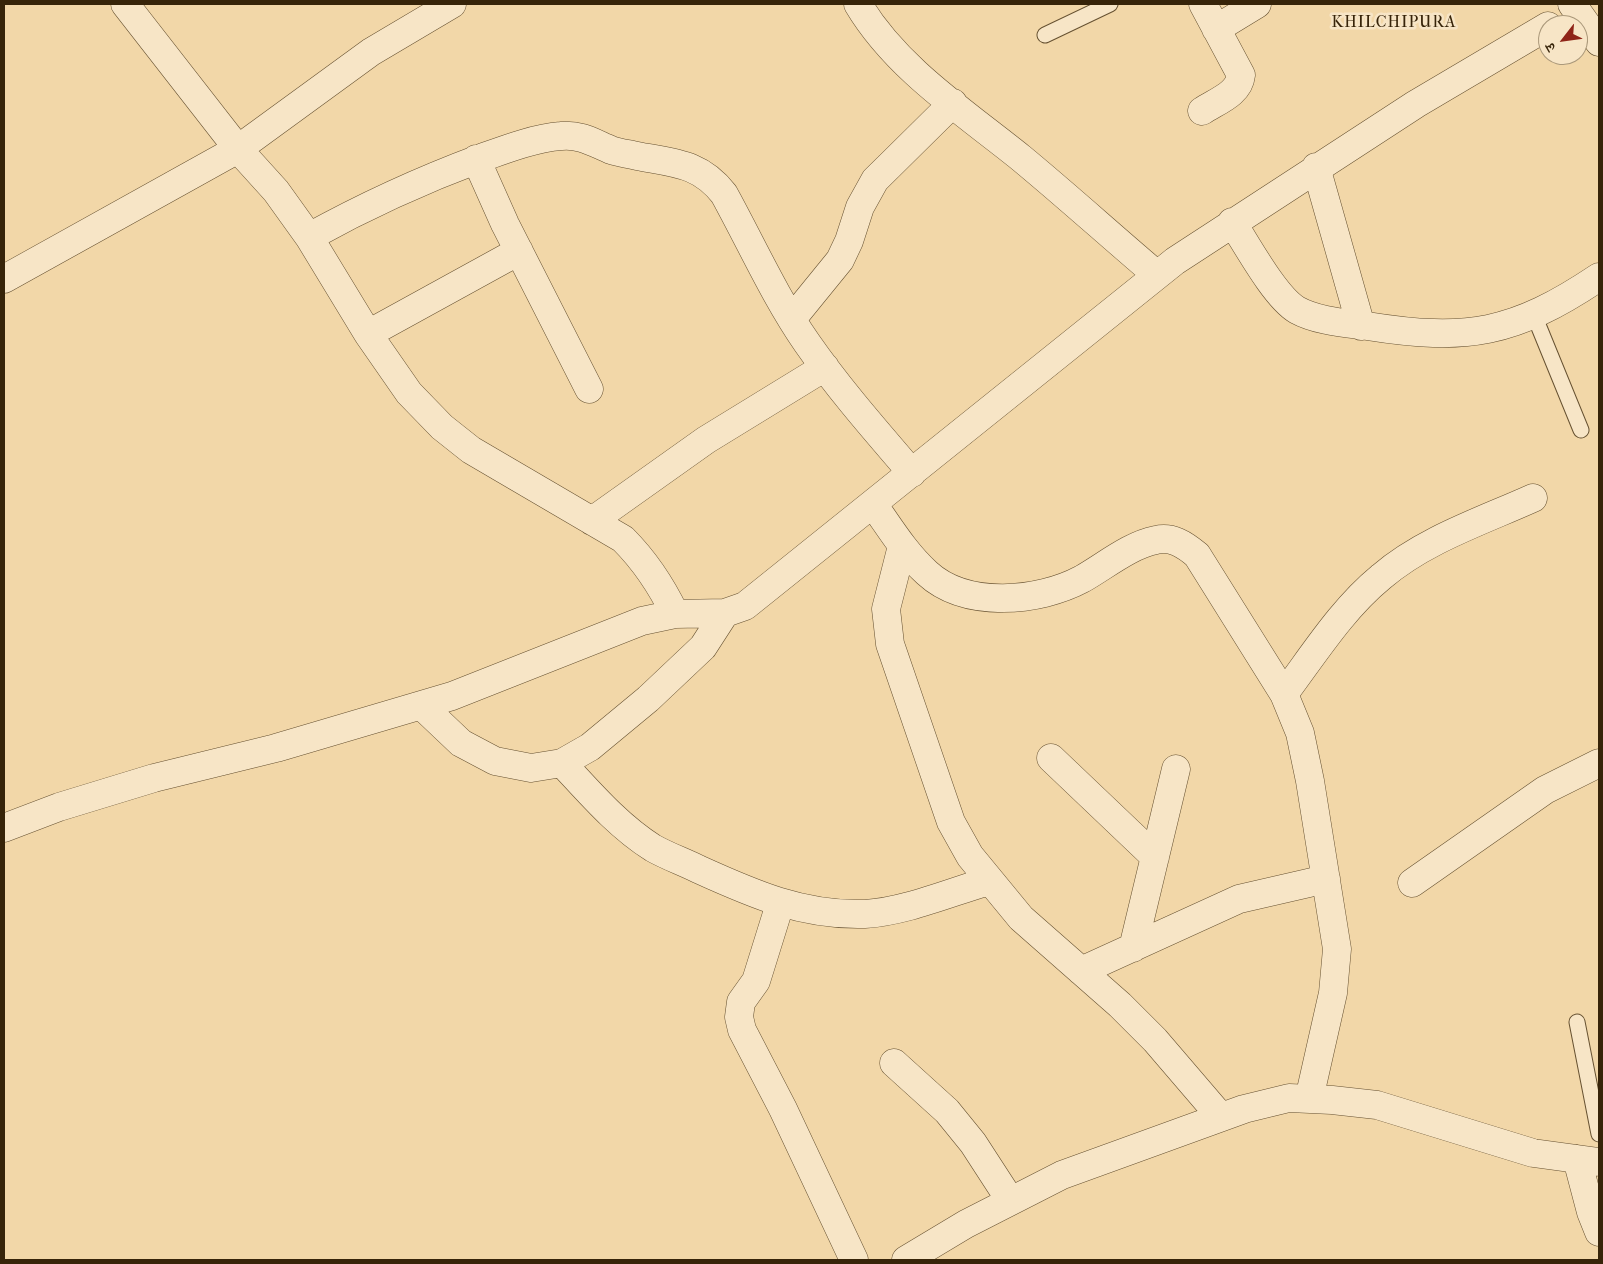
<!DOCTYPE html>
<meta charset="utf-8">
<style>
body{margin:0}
#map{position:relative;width:1603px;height:1264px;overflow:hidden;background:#f2d7a8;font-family:"IM FELL French Canon","Noto Serif Devanagari",serif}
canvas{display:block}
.frame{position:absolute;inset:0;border:5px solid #372409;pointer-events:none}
.north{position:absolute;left:1538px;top:15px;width:50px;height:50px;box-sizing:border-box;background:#f7e5c6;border:1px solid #aa987a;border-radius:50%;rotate:240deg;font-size:14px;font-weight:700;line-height:20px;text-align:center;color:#372409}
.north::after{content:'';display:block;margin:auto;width:18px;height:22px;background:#8f2418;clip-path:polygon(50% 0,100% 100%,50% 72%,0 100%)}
</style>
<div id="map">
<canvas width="1603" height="1264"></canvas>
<div class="frame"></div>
<div class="north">उ</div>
</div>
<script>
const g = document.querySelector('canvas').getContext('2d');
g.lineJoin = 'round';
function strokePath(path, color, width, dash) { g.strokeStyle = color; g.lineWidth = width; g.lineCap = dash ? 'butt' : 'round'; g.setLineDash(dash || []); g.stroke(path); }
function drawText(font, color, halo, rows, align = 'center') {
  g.font = font + ' "IM FELL French Canon",serif'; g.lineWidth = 5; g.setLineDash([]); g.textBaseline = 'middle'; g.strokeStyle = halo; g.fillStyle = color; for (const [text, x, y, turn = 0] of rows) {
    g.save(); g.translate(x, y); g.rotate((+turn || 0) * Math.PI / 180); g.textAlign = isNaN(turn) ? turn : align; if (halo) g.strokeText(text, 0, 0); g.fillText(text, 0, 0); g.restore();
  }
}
const service = new Path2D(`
 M 1045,35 L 1110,4
 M 1534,315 L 1581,430
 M 1577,1022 L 1599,1134`);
const minor = new Path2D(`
 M 125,4 L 238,149 L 276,191 L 309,237 L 368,334 L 409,393 L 442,427 L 471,450 L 623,539 C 646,562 661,585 675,614
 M 858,4 C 896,68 964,112 1021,158 C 1067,196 1111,236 1157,275
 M 1572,4 L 1599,42
 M 1216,29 L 1257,4
 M 1202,111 C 1217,101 1239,94 1241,75 L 1203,4
 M 476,159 L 505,224 L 589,389
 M 1316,167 L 1361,326
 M 1232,222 C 1247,245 1275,297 1297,310 C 1317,321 1345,323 1367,326 C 1467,342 1514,334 1599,277
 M 309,237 C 365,206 422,180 481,158 C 506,149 535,138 561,136 C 581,134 594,143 611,150 C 619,153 629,154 637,156 C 674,163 700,163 724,194 C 751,243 775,297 807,343 C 839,389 876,431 912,473
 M 4,279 L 238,149 L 371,52 L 452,4
 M 792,319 L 840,260 L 849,241 L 860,207 L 875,180 L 953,103
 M 368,334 L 519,251
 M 873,504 C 890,528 905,553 927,573 C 966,609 1039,602 1082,579 C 1105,566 1130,545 1156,540 C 1172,536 1185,545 1197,555 L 1284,694 L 1300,733 L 1310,781 L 1337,949 L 1333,993 L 1309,1099
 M 592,521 L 706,440 L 825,367
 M 902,546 L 886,609 L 890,644 L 951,822 L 970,856 L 1021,918 L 1120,1005 L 1155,1040 L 1221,1117
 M 1284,694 C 1314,654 1342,609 1381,577 C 1424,540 1482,521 1533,498
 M 422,706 L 461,743 L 495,761 L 531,768 L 562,763 L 590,747 L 648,699 L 703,647 L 725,613
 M 1051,758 L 1155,857
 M 562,763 C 590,793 618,826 653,848 C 667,856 684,862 698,869 C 753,894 803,916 865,914 C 904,912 951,892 989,881
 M 4,828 L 59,807 L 154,778 L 276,748 L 452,696 L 642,621 L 675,614 L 725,613 L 745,606 L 1175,261 L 1416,104 L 1548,26
 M 1412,883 L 1545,790 L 1599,763
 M 780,904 L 756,981 L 741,1002 L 739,1017 L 742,1030 L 783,1109 L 854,1260
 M 1133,948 L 1176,769
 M 1081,971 L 1239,899 L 1326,879
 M 894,1063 L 947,1111 L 973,1143 L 1010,1200
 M 1577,1159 L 1591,1212 L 1599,1232
 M 906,1260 L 966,1224 L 1062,1175 L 1244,1109 L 1289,1098 L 1332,1100 L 1377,1105 L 1533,1153 L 1599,1162`);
const quarterNames = [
 ["KHILCHIPURA",1394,23]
];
strokePath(service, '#665131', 17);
strokePath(minor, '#665131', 29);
strokePath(service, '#f7e5c6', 15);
strokePath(minor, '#f7e5c6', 28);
g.letterSpacing = '1px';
drawText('16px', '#372409', '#f7e5c6', quarterNames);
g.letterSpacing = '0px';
</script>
